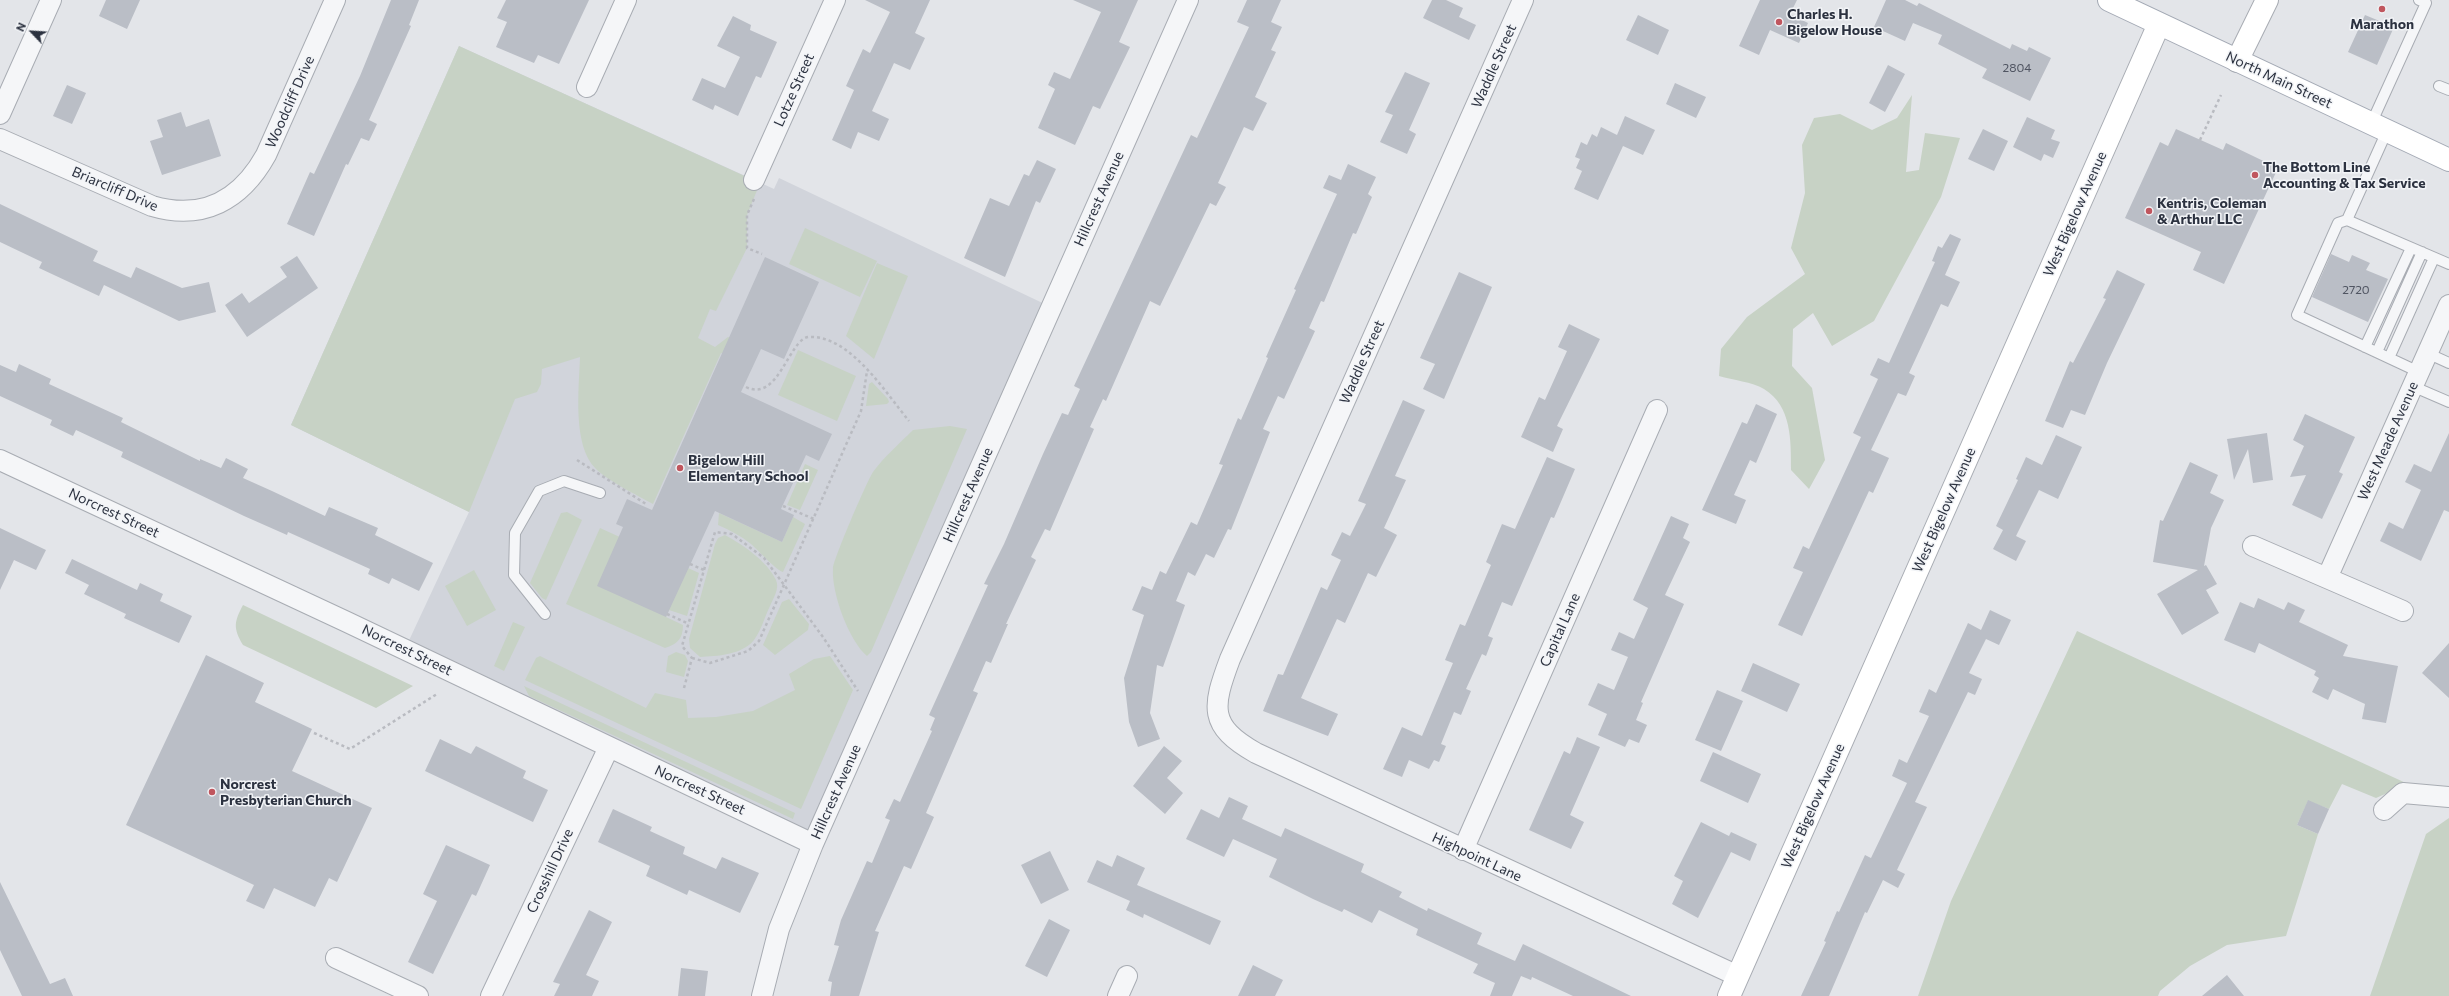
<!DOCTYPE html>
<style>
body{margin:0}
#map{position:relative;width:2449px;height:996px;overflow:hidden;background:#e3e5e9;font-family:Commissioner,sans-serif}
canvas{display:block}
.north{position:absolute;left:12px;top:12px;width:40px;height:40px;-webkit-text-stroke:3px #f2f4f7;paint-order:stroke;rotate:295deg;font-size:11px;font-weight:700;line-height:16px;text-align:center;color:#2c3240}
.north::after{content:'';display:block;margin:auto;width:14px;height:18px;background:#2c3240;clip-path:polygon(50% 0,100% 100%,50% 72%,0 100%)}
</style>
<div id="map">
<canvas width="2449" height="996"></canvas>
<div class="north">N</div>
</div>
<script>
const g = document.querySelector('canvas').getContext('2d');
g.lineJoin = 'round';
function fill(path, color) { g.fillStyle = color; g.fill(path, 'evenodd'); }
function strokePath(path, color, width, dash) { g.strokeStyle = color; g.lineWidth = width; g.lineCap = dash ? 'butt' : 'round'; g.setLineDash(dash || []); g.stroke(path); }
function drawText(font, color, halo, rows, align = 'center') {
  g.font = font + ' Commissioner,sans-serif'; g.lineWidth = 3; g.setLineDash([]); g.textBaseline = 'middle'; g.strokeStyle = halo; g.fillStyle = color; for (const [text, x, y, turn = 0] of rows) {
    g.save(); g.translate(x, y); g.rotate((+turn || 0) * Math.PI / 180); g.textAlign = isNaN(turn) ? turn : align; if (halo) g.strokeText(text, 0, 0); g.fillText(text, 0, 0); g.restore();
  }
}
const built = new Path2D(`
 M 459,46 L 774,189 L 779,178 L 1051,307 L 813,844 L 405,649 L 469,512 L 291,425 Z`);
const green = new Path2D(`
 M 459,46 L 760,183 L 747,215 L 747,248 L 716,311 L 710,309 L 698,338 L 715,347 L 728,337 L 752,347 L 744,363 L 721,353 L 653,504 C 637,495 608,481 596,469 C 572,446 579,388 580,357 L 542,369 L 541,384 L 537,392 L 515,399 L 469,512 L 291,425 Z
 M 1912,95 L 1906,172 L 1919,170 L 1925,133 L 1960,138 L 1941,197 L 1874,321 L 1832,346 L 1813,313 L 1793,329 L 1792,366 L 1812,388 L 1825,460 L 1809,489 L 1791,470 C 1791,441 1792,406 1764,389 C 1752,382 1733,380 1719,376 L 1721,349 L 1747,317 L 1805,274 L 1791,248 L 1805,193 L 1802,145 L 1814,118 L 1840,114 L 1872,130 L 1897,118 Z
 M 805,228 L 877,261 L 860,297 L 789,264 Z
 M 877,263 L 908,276 L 874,359 L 846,336 Z
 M 798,350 L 856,376 L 837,421 L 778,395 Z
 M 872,382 L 888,399 L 889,402 L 887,404 L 866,406 L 869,384 Z
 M 950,426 L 967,429 L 871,652 L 867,656 C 849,641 831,592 833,568 C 834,558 867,481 873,472 C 884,457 899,444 913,430 Z
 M 805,464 L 818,470 L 800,510 L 787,505 Z
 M 567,512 L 582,520 L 546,600 L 542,598 L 530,583 L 561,513 Z
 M 719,513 L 782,542 L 793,517 L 805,524 L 783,572 C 777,571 758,550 751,544 C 741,536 730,530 718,525 Z
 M 600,528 L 699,573 L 687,616 L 669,610 L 666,617 L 683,625 C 683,639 677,644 665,648 L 566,604 Z
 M 725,535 C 743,545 767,561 776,580 C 780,588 773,599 770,606 C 765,616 761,631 754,640 C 742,655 717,656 700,657 L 690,648 L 689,639 L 715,544 L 718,538 Z
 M 474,570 L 496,610 L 467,626 L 445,586 Z
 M 789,599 L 809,624 L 808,630 L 775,655 L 763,645 L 782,602 Z
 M 243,605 L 413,686 L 376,708 L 243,645 C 233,628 234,622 243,605 Z
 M 513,622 L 525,627 L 504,671 L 494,666 Z
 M 2077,631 L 2408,784 L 2376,798 L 2342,784 L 2329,809 L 2308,801 L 2297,825 L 2318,834 L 2286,936 L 2227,945 L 2190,966 L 2160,991 L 2158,996 L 1918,996 L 1951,901 Z
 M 676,652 L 685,655 L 688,661 L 684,677 L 666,672 L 668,656 Z
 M 540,656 L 646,708 L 655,693 L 686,700 L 688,718 L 716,717 L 753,711 L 795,690 L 789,674 L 814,659 L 830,656 L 853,690 L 801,809 L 525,680 L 536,658 Z
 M 524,686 L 795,813 L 793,819 L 529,696 Z
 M 2449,818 L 2449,996 L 2370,996 L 2426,834 Z`);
const building = new Path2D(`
 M 106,0 L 140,0 L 127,29 L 99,16 Z
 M 391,0 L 419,0 L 409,25 L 411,26 L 369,120 L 377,124 L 369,141 L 361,138 L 348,165 L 346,164 L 314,236 L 287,224 L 310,172 L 314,174 L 360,76 Z
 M 506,0 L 589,0 L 559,64 L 538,55 L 534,63 L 496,47 L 507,22 L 497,18 Z
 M 865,0 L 930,0 L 915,33 L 925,38 L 910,70 L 894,63 L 872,111 L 889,119 L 879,141 L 858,132 L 851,149 L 832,140 L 854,90 L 846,86 L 863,49 L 870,53 L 890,12 Z
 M 1073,0 L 1138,0 L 1119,42 L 1130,47 L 1100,109 L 1093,106 L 1075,145 L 1038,128 L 1055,89 L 1048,85 L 1054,72 L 1070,79 L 1101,12 Z
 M 1247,0 L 1281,0 L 1271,22 L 1282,27 L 1271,50 L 1276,52 L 1255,97 L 1267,103 L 1253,131 L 1244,127 L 1218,183 L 1226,187 L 1216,206 L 1210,203 L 1160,306 L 1150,301 L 1106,401 L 1103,399 L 1090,427 L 1094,429 L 1050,531 L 1045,529 L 1031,557 L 1036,560 L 1006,624 L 1008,624 L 991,663 L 986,661 L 973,691 L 978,693 L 926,813 L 934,817 L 911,869 L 904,866 L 875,931 L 879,932 L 859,996 L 830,996 L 832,982 L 828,981 L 839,946 L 834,945 L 841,920 L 867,861 L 872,863 L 890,820 L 885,818 L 894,799 L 900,802 L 932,731 L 930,730 L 935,718 L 929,715 L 988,585 L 984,584 L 1004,544 L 1043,454 L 1062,413 L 1068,415 L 1080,389 L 1074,386 L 1191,135 L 1197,138 L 1249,27 L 1237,22 Z
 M 1432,0 L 1446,0 L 1463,8 L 1459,17 L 1476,25 L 1469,40 L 1423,18 Z
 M 1760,0 L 1797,0 L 1790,14 L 1808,23 L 1799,43 L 1770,30 L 1759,55 L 1739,46 Z
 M 1886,0 L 1905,0 L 1917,6 L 1919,3 L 2010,49 L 2012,44 L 2027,51 L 2029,47 L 2051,58 L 2030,101 L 1982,78 L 1987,69 L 1938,44 L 1942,35 L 1913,23 L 1905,41 L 1874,27 Z
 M 1638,15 L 1669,30 L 1658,55 L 1626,40 Z
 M 2365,15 L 2394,27 L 2377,65 L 2348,52 Z
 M 733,16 L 751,25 L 750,30 L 777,42 L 761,78 L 756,76 L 738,116 L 715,105 L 713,110 L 692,100 L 702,78 L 725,88 L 740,57 L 717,46 Z
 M 1888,65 L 1905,74 L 1885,112 L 1869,103 Z
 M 1405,72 L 1430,83 L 1409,130 L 1416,134 L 1407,154 L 1380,142 L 1393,115 L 1385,112 Z
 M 1675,83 L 1706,97 L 1696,118 L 1666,104 Z
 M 67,85 L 86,93 L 72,124 L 53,116 Z
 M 181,112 L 186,127 L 209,119 L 221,156 L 162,175 L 150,141 L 163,137 L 157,120 Z
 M 1625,116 L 1655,130 L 1643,155 L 1623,146 L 1598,200 L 1574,189 L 1582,171 L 1576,168 L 1580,159 L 1575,157 L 1581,142 L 1587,145 L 1592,134 L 1597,137 L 1601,127 L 1617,135 Z
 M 2027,117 L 2055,130 L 2051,139 L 2060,142 L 2053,158 L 2044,154 L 2041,161 L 2013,147 Z
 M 1983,129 L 2008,141 L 1994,171 L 1968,159 Z
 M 2176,129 L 2223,150 L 2226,143 L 2278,168 L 2224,284 L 2193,270 L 2201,252 L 2125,218 L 2160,142 L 2168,146 Z
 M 1037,160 L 1056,169 L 1040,203 L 1036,201 L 1005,277 L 964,258 L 990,198 L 1009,206 L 1024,174 L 1029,176 Z
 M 1348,164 L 1376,177 L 1368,194 L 1372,197 L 1356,234 L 1353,233 L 1324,302 L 1321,301 L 1309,328 L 1315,331 L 1284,399 L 1278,396 L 1263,429 L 1270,432 L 1231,530 L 1228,529 L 1214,558 L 1206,554 L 1195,576 L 1188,572 L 1176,601 L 1185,605 L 1163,667 L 1157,665 L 1150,713 L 1160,739 L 1138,747 L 1129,722 L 1124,678 L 1144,615 L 1132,610 L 1142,586 L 1152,590 L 1160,571 L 1166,574 L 1191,522 L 1197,525 L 1223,465 L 1219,464 L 1238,418 L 1241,420 L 1268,358 L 1266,357 L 1296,290 L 1294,289 L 1337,194 L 1323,188 L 1329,175 L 1341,180 Z
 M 0,204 L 98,251 L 93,261 L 131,278 L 136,267 L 182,288 L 209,282 L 216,312 L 179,321 L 104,285 L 99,296 L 39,268 L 42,262 L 0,242 Z
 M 1950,234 L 1961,239 L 1945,275 L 1960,282 L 1948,307 L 1941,304 L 1909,373 L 1915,376 L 1906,396 L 1898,393 L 1871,450 L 1889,458 L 1873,493 L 1869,491 L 1802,636 L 1778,625 L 1803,572 L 1793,568 L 1803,546 L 1809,549 L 1861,437 L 1853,433 L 1878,379 L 1870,375 L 1878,358 L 1889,363 L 1935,262 L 1932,261 L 1938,246 L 1942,248 Z
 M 2331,254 L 2349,262 L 2352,255 L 2370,263 L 2366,270 L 2388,279 L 2368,322 L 2312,297 Z
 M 297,256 L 318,288 L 247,337 L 225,305 L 242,293 L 249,303 L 287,277 L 280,267 Z
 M 765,257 L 819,282 L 784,359 L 761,349 L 741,392 L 832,434 L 819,461 L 806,455 L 781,509 L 794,515 L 782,542 L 715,511 L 666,617 L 597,586 L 623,527 L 616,524 L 627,499 L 652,510 Z
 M 2117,270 L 2145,284 L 2107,363 L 2085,415 L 2071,410 L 2063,428 L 2045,421 L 2070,361 L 2073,363 L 2106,299 L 2103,298 Z
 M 1459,272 L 1492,287 L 1444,399 L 1423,389 L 1435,364 L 1420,358 Z
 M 1569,324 L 1600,339 L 1557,426 L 1563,429 L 1553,452 L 1521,437 L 1539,397 L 1545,400 L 1567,351 L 1558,347 Z
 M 19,364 L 51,379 L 49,384 L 123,418 L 121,422 L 200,461 L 200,459 L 221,468 L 226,458 L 248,469 L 243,478 L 272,491 L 325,516 L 329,507 L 378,528 L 375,535 L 433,563 L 419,591 L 392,578 L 389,584 L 368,574 L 370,569 L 288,532 L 287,535 L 244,516 L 121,457 L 123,452 L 76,430 L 73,436 L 50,425 L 52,420 L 0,396 L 0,365 L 16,372 Z
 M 1403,400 L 1425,410 L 1395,476 L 1406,480 L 1384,528 L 1397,535 L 1376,577 L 1368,573 L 1345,623 L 1337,619 L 1301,698 L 1338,714 L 1328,736 L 1263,711 L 1278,674 L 1283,675 L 1321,587 L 1327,590 L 1341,560 L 1331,555 L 1342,532 L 1350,536 L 1366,504 L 1358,501 Z
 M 1756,404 L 1777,414 L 1756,463 L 1750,460 L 1734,495 L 1746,500 L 1736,524 L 1702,510 L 1742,422 L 1747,424 Z
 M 2305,414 L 2355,437 L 2339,472 L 2343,474 L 2322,519 L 2292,505 L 2306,475 L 2290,477 L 2304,446 L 2293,440 Z
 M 2267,433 L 2273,480 L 2253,483 L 2248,449 L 2234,480 L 2227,439 Z
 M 2449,433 L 2449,512 L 2444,510 L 2421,561 L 2380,541 L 2389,522 L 2403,529 L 2421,490 L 2405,482 L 2414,464 L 2431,472 Z
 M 2056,435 L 2082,447 L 2058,499 L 2039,490 L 2016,536 L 2026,541 L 2016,561 L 1993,549 L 2003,530 L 1996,526 L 2018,480 L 2016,479 L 2026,457 L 2042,465 Z
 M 1547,457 L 1575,469 L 1554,518 L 1551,517 L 1512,606 L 1502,602 L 1488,636 L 1493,638 L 1486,656 L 1482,654 L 1466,689 L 1471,691 L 1461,715 L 1454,712 L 1441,744 L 1446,746 L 1439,762 L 1434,760 L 1429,769 L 1409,760 L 1402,777 L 1383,769 L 1402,727 L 1422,736 L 1453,663 L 1445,660 L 1460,624 L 1465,626 L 1491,565 L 1486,562 L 1502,524 L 1515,529 Z
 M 2190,462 L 2218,475 L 2210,493 L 2224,500 L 2211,528 L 2204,566 L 2206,565 L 2217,584 L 2206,590 L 2219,613 L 2182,635 L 2157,594 L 2198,570 L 2153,562 L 2160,520 L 2163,521 Z
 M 1671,516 L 1689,524 L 1683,538 L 1690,542 L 1665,595 L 1684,604 L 1641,702 L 1643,703 L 1636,720 L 1647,725 L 1639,743 L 1629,739 L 1625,747 L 1598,735 L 1607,714 L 1588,705 L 1598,683 L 1614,690 L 1628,657 L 1611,650 L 1619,632 L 1634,639 L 1648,608 L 1633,600 Z
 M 0,528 L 46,550 L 36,570 L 14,560 L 0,590 Z
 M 72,559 L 137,590 L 140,583 L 163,594 L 160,601 L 192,616 L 179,643 L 124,618 L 126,614 L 84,594 L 89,585 L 65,573 Z
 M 2258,598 L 2284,610 L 2288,602 L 2305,610 L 2299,622 L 2348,645 L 2343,656 L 2398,666 L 2386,723 L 2362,719 L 2365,704 L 2333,689 L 2328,700 L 2312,692 L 2319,678 L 2314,675 L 2316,671 L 2259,643 L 2255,653 L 2224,640 L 2240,602 L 2254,608 Z
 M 1990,610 L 2011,620 L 1999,645 L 1986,639 L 1969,673 L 1982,679 L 1975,695 L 1968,692 L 1915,802 L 1927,807 L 1897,870 L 1905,874 L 1898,888 L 1883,880 L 1867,913 L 1865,912 L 1829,996 L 1801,996 L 1826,942 L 1824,941 L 1837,911 L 1839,912 L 1865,855 L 1871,858 L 1907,783 L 1892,776 L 1899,759 L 1907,763 L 1929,716 L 1919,712 L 1929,689 L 1936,693 L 1968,623 L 1981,630 Z
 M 2449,643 L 2449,698 L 2422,673 Z
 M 206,655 L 264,683 L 255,702 L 312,729 L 292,771 L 372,808 L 337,882 L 329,878 L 315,907 L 274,888 L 264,909 L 246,901 L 254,885 L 126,825 Z
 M 1753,663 L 1800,684 L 1787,712 L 1741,691 Z
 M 1717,690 L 1743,701 L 1721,751 L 1695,740 Z
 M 1577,737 L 1600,747 L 1570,815 L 1584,822 L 1571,849 L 1529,830 L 1564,751 L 1570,754 Z
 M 440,739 L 471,754 L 476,746 L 526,771 L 523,778 L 548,790 L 533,822 L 425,771 Z
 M 1164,746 L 1182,761 L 1167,778 L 1183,793 L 1165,814 L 1133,786 Z
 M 1713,752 L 1761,774 L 1748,803 L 1700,781 Z
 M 1229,797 L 1248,806 L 1242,819 L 1281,837 L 1285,828 L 1364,864 L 1361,872 L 1402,892 L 1399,897 L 1427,911 L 1428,908 L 1482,933 L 1477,944 L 1515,961 L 1523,944 L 1631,996 L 1573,996 L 1532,977 L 1531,980 L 1521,976 L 1512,996 L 1490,996 L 1495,983 L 1473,973 L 1478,964 L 1416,935 L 1418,929 L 1379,910 L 1372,923 L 1344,909 L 1342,912 L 1313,899 L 1269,877 L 1277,859 L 1233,839 L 1224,857 L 1186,839 L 1201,809 L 1219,818 Z
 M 2308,800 L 2329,809 L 2318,834 L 2297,825 Z
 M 613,809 L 652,827 L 650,831 L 685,847 L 683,854 L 716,869 L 722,857 L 759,873 L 740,913 L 689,890 L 687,895 L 646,876 L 650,866 L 598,842 Z
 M 1701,822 L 1729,836 L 1731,832 L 1757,844 L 1750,861 L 1731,852 L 1698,918 L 1672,904 L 1683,881 L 1674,876 Z
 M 446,845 L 490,865 L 476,896 L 472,894 L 433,974 L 408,962 L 437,901 L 423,894 Z
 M 1050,851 L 1069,890 L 1041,904 L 1021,865 Z
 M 1117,855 L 1145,868 L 1137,885 L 1221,921 L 1210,945 L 1144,914 L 1143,918 L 1126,910 L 1130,901 L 1087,882 L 1097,860 L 1112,867 Z
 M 0,882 L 50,984 L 65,978 L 73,996 L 22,996 L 0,950 Z
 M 589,910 L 612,922 L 586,975 L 599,981 L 592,996 L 554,996 L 560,984 L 553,982 Z
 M 1049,919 L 1070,930 L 1047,977 L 1025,966 Z
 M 1253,965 L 1283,980 L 1275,996 L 1238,996 Z
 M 681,968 L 708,971 L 705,996 L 678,996 Z
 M 2227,975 L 2244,996 L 2202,996 Z`);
const path = new Path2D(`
 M 2200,140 L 2221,95
 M 754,199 L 747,215 L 747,248 L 762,254
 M 746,387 C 779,403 789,338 809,337 C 850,335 885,392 909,421
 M 577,460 L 646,504
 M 783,506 L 814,519
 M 690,564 L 704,570
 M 667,614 L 689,624
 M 692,658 L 710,663 L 748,651 L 759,641 L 861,411 L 867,371
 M 684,688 L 692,658 L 682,646 L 715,532 L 732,534 L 764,558 L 823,637 L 858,691
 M 314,733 L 350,749 L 437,694`);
const service = new Path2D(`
 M 2439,86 L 2449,90
 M 2371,124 L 2426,3 L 2419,0
 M 2387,131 L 2347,220 L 2338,223 L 2297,315 L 2419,372
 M 2347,220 L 2449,264
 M 2365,347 L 2411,248
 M 2377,352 L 2422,252
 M 2427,353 L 2449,363
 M 2389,358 L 2434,258
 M 2412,386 L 2449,402
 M 545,614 L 514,575 L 515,533 L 539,491 L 564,481 L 600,493`);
const minor = new Path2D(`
 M 1523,0 L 1230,659 C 1212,707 1208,726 1256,753 L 1738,976
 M 587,87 L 626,0
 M 0,114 L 51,0
 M 0,139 L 152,206 C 203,221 241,200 266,155 L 335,0
 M 754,180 L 835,0
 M 0,460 L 347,622 L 813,844
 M 2253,546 L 2403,611
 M 2327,578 L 2449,305
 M 2384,810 L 2403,793 L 2449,797
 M 1463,850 L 1657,410
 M 336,958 L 418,996
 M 491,996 L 609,747
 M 762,996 L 779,929 L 813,844 L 1188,0
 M 1118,996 L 1127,976`);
const secondary = new Path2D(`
 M 2237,61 L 2267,0
 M 1729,996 L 2159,24`);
const primary = new Path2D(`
 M 2109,0 L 2449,160`);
const markers = [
 [2382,9,4,"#c0565e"],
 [1779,22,4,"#c0565e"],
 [2255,175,4,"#c0565e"],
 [2149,211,4,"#c0565e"],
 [680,468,4,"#c0565e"],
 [212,792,4,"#c0565e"]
];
const numberNames = [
 ["2804",2017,68],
 ["2720",2356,290]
];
const poiNames = [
 ["Charles H.",1787,14],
 ["Bigelow House",1787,30],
 ["Marathon",2382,24,"center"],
 ["The Bottom Line",2263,167],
 ["Accounting & Tax Service",2263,183],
 ["Kentris, Coleman",2157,203],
 ["& Arthur LLC",2157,219],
 ["Bigelow Hill",688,460],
 ["Elementary School",688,476],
 ["Norcrest",220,784],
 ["Presbyterian Church",220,800]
];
const streetNames = [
 ["Waddle Street",1494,66,-66],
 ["North Main Street",2279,80,25],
 ["Lotze Street",794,90,-66],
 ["Woodcliff Drive",290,102,-66],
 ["Briarcliff Drive",115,189,23],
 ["Hillcrest Avenue",1099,199,-66],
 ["West Bigelow Avenue",2075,214,-66],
 ["Waddle Street",1362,362,-66],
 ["West Meade Avenue",2388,441,-66],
 ["Hillcrest Avenue",968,495,-66],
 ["West Bigelow Avenue",1944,510,-66],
 ["Norcrest Street",114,513,25],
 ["Capital Lane",1560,630,-66],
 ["Norcrest Street",407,650,26],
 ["Norcrest Street",700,790,25],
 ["Hillcrest Avenue",836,792,-66],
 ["West Bigelow Avenue",1813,806,-66],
 ["Highpoint Lane",1477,857,25],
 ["Crosshill Drive",550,871,-65]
];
fill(built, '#d1d4db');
fill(green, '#c7d2c5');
fill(building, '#babec6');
strokePath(service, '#a8acb3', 12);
strokePath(minor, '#a8acb3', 22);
strokePath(secondary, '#a8acb3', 24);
strokePath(primary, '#a3a9b4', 24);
strokePath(path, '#b9bbc1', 2.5, [3, 3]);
strokePath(service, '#f5f6f8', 10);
strokePath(minor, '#f5f6f8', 20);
strokePath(secondary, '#fff', 22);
strokePath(primary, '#fff', 22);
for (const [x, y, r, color] of markers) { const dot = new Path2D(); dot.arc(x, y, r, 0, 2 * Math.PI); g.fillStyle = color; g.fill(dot); strokePath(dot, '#f2f4f7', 1.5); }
drawText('12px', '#505562', null, numberNames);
drawText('bold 14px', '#2c3240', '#f2f4f7', poiNames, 'left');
drawText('14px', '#2c3240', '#f2f4f7', streetNames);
</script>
